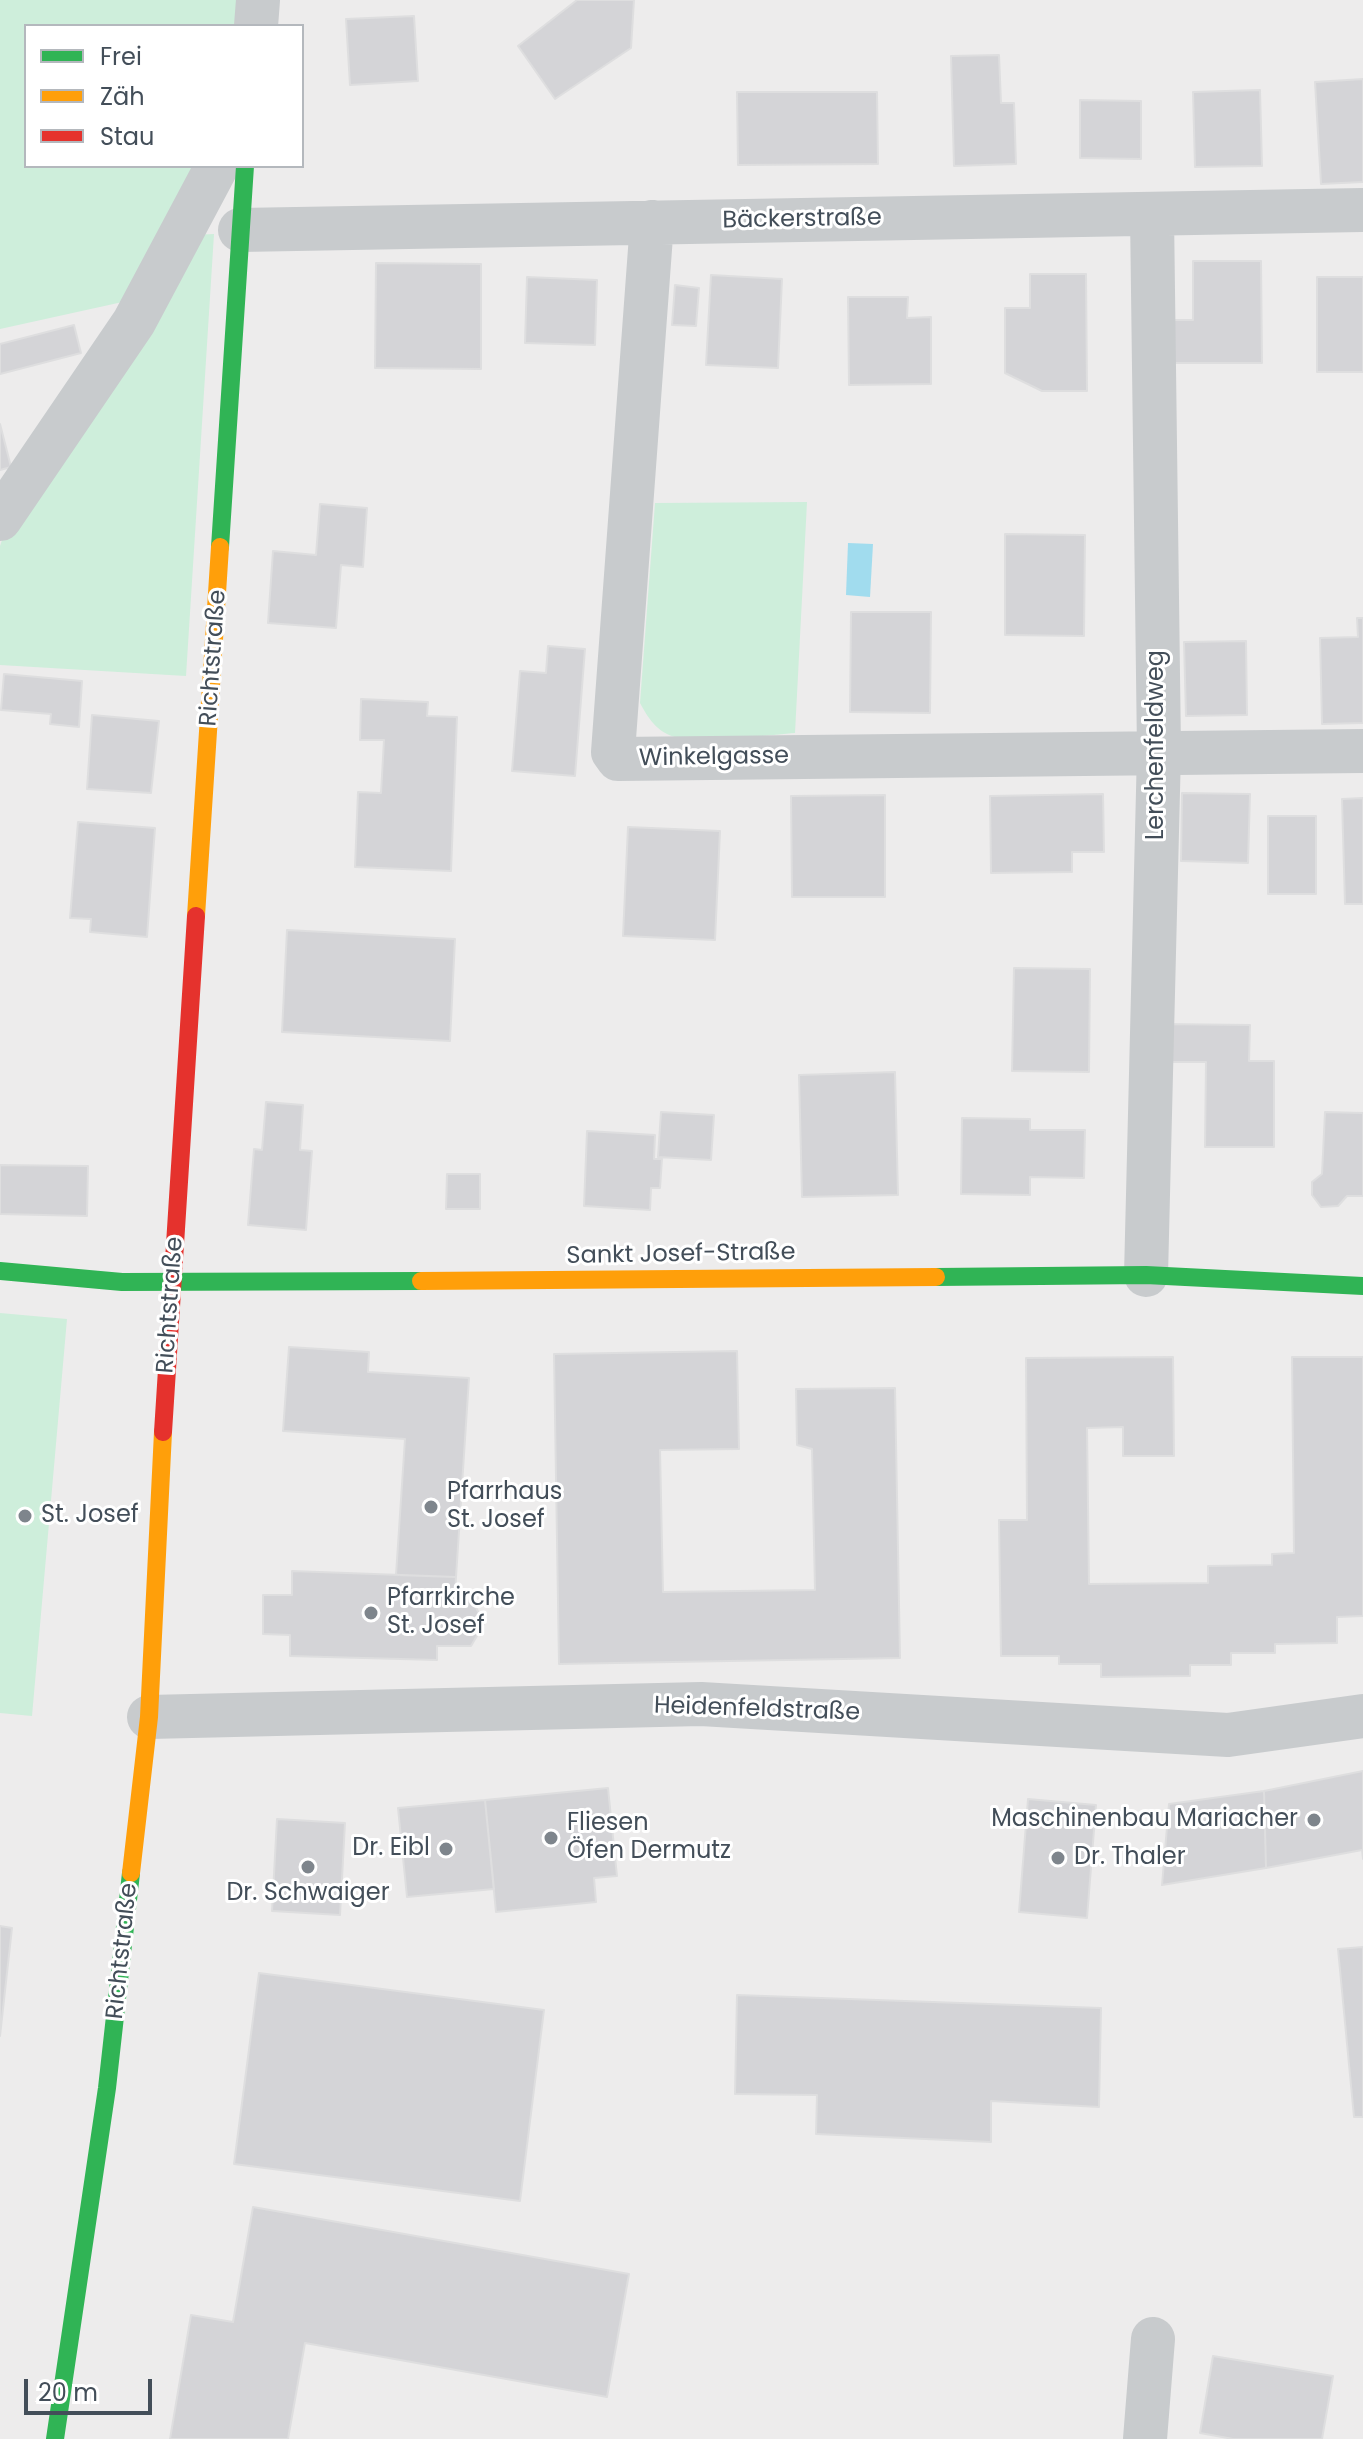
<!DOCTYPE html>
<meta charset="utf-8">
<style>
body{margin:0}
#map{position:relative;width:1363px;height:2439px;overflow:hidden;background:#edecec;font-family:Poppins,sans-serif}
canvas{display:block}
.legend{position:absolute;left:24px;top:24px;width:280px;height:144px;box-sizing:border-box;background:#fff;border:2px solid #b4b8bd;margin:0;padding:10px 14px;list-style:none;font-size:24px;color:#434e59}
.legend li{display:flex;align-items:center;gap:16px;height:40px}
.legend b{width:40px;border:2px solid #b4b8bd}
.scale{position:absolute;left:24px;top:2379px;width:128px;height:36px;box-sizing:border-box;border:4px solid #434e59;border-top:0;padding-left:10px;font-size:24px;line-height:28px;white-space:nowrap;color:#434e59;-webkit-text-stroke:6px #fff;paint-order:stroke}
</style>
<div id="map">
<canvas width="1363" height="2439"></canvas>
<ul class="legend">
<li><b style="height:10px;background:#30b455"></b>Frei</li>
<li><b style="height:10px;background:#ff9f0a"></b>Zäh</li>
<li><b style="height:10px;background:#e5322d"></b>Stau</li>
</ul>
<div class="scale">20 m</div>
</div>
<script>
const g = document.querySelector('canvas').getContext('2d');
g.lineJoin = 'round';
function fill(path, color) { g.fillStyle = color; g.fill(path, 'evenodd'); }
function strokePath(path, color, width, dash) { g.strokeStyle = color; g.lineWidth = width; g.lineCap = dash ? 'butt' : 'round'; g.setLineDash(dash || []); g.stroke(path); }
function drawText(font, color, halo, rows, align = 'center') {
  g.font = font + ' Poppins,sans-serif'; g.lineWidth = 6; g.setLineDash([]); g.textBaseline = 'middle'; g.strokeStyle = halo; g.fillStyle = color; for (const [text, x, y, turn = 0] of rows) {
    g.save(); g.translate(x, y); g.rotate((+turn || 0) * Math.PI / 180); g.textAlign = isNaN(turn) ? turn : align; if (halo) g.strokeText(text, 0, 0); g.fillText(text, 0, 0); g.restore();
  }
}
const green = new Path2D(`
 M 0,0 L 239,0 L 238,26 L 26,26 L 26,166 L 196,166 L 127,301 L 0,329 Z
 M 214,234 L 186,676 L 0,665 L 0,546 L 3,537 L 191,235 Z
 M 807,502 L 795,733 C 766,735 700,745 675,737 C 657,732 648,718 640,703 L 655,503 Z
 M 0,1313 L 67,1319 L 32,1716 L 0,1713 Z`);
const water = new Path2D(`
 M 848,543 L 873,544 L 870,597 L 846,595 Z`);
const building = new Path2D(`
 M 577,0 L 634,0 L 631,48 L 555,99 L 518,46 Z
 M 414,16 L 418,81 L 350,85 L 346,19 Z
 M 999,55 L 1001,103 L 1014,103 L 1016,164 L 954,166 L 951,56 Z
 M 1363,79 L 1363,182 L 1321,184 L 1315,82 Z
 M 1260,90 L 1262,166 L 1195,167 L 1193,92 Z
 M 737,92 L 877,92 L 878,164 L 738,165 Z
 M 1080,100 L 1141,101 L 1141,159 L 1080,158 Z
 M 1193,261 L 1261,261 L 1262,363 L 1172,363 L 1172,320 L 1193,320 Z
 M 376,263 L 481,264 L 481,369 L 375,368 Z
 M 1030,274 L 1086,274 L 1087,391 L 1042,391 L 1005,373 L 1005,308 L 1030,308 Z
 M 711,275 L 782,279 L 778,368 L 706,365 Z
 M 527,277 L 597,280 L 595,345 L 525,343 Z
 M 1317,277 L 1363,277 L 1363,372 L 1317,372 Z
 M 675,285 L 699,288 L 696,326 L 672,325 Z
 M 848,297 L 908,297 L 907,318 L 931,317 L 931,384 L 849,385 Z
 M 74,325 L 81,353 L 0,374 L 0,344 Z
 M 0,424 L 11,467 L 0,470 Z
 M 320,504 L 367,508 L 363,567 L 341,565 L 336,628 L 268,623 L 273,551 L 316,555 Z
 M 1005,534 L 1085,535 L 1084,636 L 1005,635 Z
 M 851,612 L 931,612 L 930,713 L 850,712 Z
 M 1357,618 L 1363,618 L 1363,723 L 1322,724 L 1320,638 L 1358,637 Z
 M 1246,641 L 1247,715 L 1186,716 L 1184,642 Z
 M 548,646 L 585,649 L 575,776 L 512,771 L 520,671 L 546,673 Z
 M 4,674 L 82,681 L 79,727 L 50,724 L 51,714 L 1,710 Z
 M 361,699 L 428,702 L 427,716 L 457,717 L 451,871 L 355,867 L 358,792 L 381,793 L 384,740 L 360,740 Z
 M 92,715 L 159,721 L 151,793 L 87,789 Z
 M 1182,793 L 1250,794 L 1248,863 L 1181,861 Z
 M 1103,794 L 1104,852 L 1072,852 L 1072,872 L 991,873 L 990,796 Z
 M 885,795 L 885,897 L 792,897 L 791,796 Z
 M 1363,798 L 1363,904 L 1345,904 L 1342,799 Z
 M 1268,816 L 1316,816 L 1316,894 L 1268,894 Z
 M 78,822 L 155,828 L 147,937 L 90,932 L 91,919 L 70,918 Z
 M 628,827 L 720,831 L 715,940 L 623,936 Z
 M 287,930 L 455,939 L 450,1041 L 282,1032 Z
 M 1014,968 L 1090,969 L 1089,1072 L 1012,1071 Z
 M 1161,1024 L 1250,1025 L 1249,1061 L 1274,1061 L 1274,1147 L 1205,1147 L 1206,1062 L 1161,1062 Z
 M 895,1072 L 898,1195 L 802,1197 L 799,1075 Z
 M 266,1102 L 303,1105 L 300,1150 L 312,1151 L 306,1230 L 248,1225 L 254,1149 L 262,1150 Z
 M 661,1112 L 714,1115 L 711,1160 L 658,1157 Z
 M 1325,1112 L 1363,1113 L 1363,1196 L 1347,1196 L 1338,1206 L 1321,1207 L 1312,1195 L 1312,1182 L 1322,1174 Z
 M 962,1118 L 1030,1119 L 1030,1130 L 1085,1130 L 1084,1178 L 1030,1177 L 1030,1195 L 961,1194 Z
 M 587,1131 L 655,1135 L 654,1159 L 662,1159 L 660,1188 L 651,1188 L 650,1210 L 584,1206 Z
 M 0,1165 L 88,1166 L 87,1216 L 0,1214 Z
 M 447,1174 L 480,1174 L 480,1209 L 446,1209 Z
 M 289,1347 L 369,1352 L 368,1372 L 469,1378 L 456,1577 L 396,1575 L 405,1439 L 283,1431 Z
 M 737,1351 L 739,1449 L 660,1450 L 663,1592 L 815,1590 L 812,1449 L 797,1445 L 796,1389 L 895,1388 L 900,1658 L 559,1664 L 554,1354 Z
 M 1173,1357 L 1174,1456 L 1123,1456 L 1123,1427 L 1087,1428 L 1089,1584 L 1208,1583 L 1208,1566 L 1272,1565 L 1272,1554 L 1294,1553 L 1292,1357 L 1363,1357 L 1363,1616 L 1337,1617 L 1337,1643 L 1275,1644 L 1275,1653 L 1231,1653 L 1231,1665 L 1190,1665 L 1190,1676 L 1101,1677 L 1101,1664 L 1059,1664 L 1059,1656 L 1001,1656 L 999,1520 L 1027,1520 L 1026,1358 Z
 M 292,1571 L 456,1577 L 455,1595 L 474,1603 L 484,1624 L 471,1646 L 437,1646 L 437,1660 L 290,1656 L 290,1635 L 263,1634 L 263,1595 L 292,1595 Z
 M 1363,1771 L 1363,1859 L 1362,1850 L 1266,1868 L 1264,1791 Z
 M 608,1788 L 617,1876 L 594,1878 L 596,1902 L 496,1912 L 485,1800 Z
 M 1264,1791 L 1266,1868 L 1162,1885 L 1169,1804 Z
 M 1028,1799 L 1096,1805 L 1087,1918 L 1019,1912 Z
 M 485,1800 L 494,1889 L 407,1897 L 398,1808 Z
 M 277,1819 L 345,1823 L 340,1915 L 272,1911 Z
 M 0,1926 L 12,1928 L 0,2036 Z
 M 1363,1947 L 1363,2117 L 1354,2117 L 1338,1949 Z
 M 259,1973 L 544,2010 L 520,2201 L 234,2164 Z
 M 737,1995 L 1101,2008 L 1099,2107 L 991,2101 L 991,2142 L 816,2134 L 817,2095 L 735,2094 Z
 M 253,2207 L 629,2274 L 607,2397 L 305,2343 L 288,2439 L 170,2439 L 191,2315 L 233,2322 Z
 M 1213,2356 L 1333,2376 L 1322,2439 L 1233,2439 L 1200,2433 Z`);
const street = new Path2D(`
 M 256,26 L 258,0
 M 652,222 L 613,752 L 618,759 L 1363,751
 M 240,230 L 1363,210
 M 0,519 L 134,322 L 217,166
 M 1146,1275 L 1159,751 L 1152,214
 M 149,1717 L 701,1704 L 1228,1735 L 1363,1716
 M 1145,2439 L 1153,2339`);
const fast = new Path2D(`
 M 220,547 L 245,166
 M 0,1271 L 122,1282 L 421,1281
 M 936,1277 L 1146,1275 L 1363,1286
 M 55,2439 L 107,2088 L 131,1873`);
const slow = new Path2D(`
 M 196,916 L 220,547
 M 421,1281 L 936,1277
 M 131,1873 L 149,1717 L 163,1432`);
const jam = new Path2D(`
 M 163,1432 L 196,916`);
const markers = [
 [431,1507,8,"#7e858c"],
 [25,1516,8,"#7e858c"],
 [371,1613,8,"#7e858c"],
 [1314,1820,8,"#7e858c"],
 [551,1838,8,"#7e858c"],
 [446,1849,8,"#7e858c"],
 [1058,1858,8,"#7e858c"],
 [308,1867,8,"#7e858c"]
];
const streetNames = [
 ["Bäckerstraße",802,220,-1],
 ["Richtstraße",214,658,-86],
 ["Lerchenfeldweg",1157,745,-90],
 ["Winkelgasse",714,758,-1],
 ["Sankt Josef-Straße",681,1255,-1],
 ["Richtstraße",171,1305,-86],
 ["Heidenfeldstraße",757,1710,2],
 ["Richtstraße",123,1951,-84]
];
const poiNames = [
 ["Pfarrhaus",447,1493],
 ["St. Josef",447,1521],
 ["St. Josef",41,1516],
 ["Pfarrkirche",387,1599],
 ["St. Josef",387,1627],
 ["Maschinenbau Mariacher",1298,1820,"right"],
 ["Fliesen",567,1824],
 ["Öfen Dermutz",567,1852],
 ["Dr. Eibl",430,1849,"right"],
 ["Dr. Thaler",1074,1858],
 ["Dr. Schwaiger",308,1894,"center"]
];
fill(green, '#ceeedb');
fill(water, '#a1dcee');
fill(building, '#d4d4d7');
strokePath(building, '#dededf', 2);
strokePath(street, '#c8cbcd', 44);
strokePath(fast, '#30b455', 18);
strokePath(slow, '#ff9f0a', 18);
strokePath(jam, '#e5322d', 18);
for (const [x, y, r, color] of markers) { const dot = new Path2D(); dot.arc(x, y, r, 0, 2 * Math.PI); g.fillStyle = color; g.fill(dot); strokePath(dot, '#fff', 3); }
drawText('24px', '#434e59', '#fff', streetNames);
drawText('24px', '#434e59', '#fff', poiNames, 'left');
</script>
